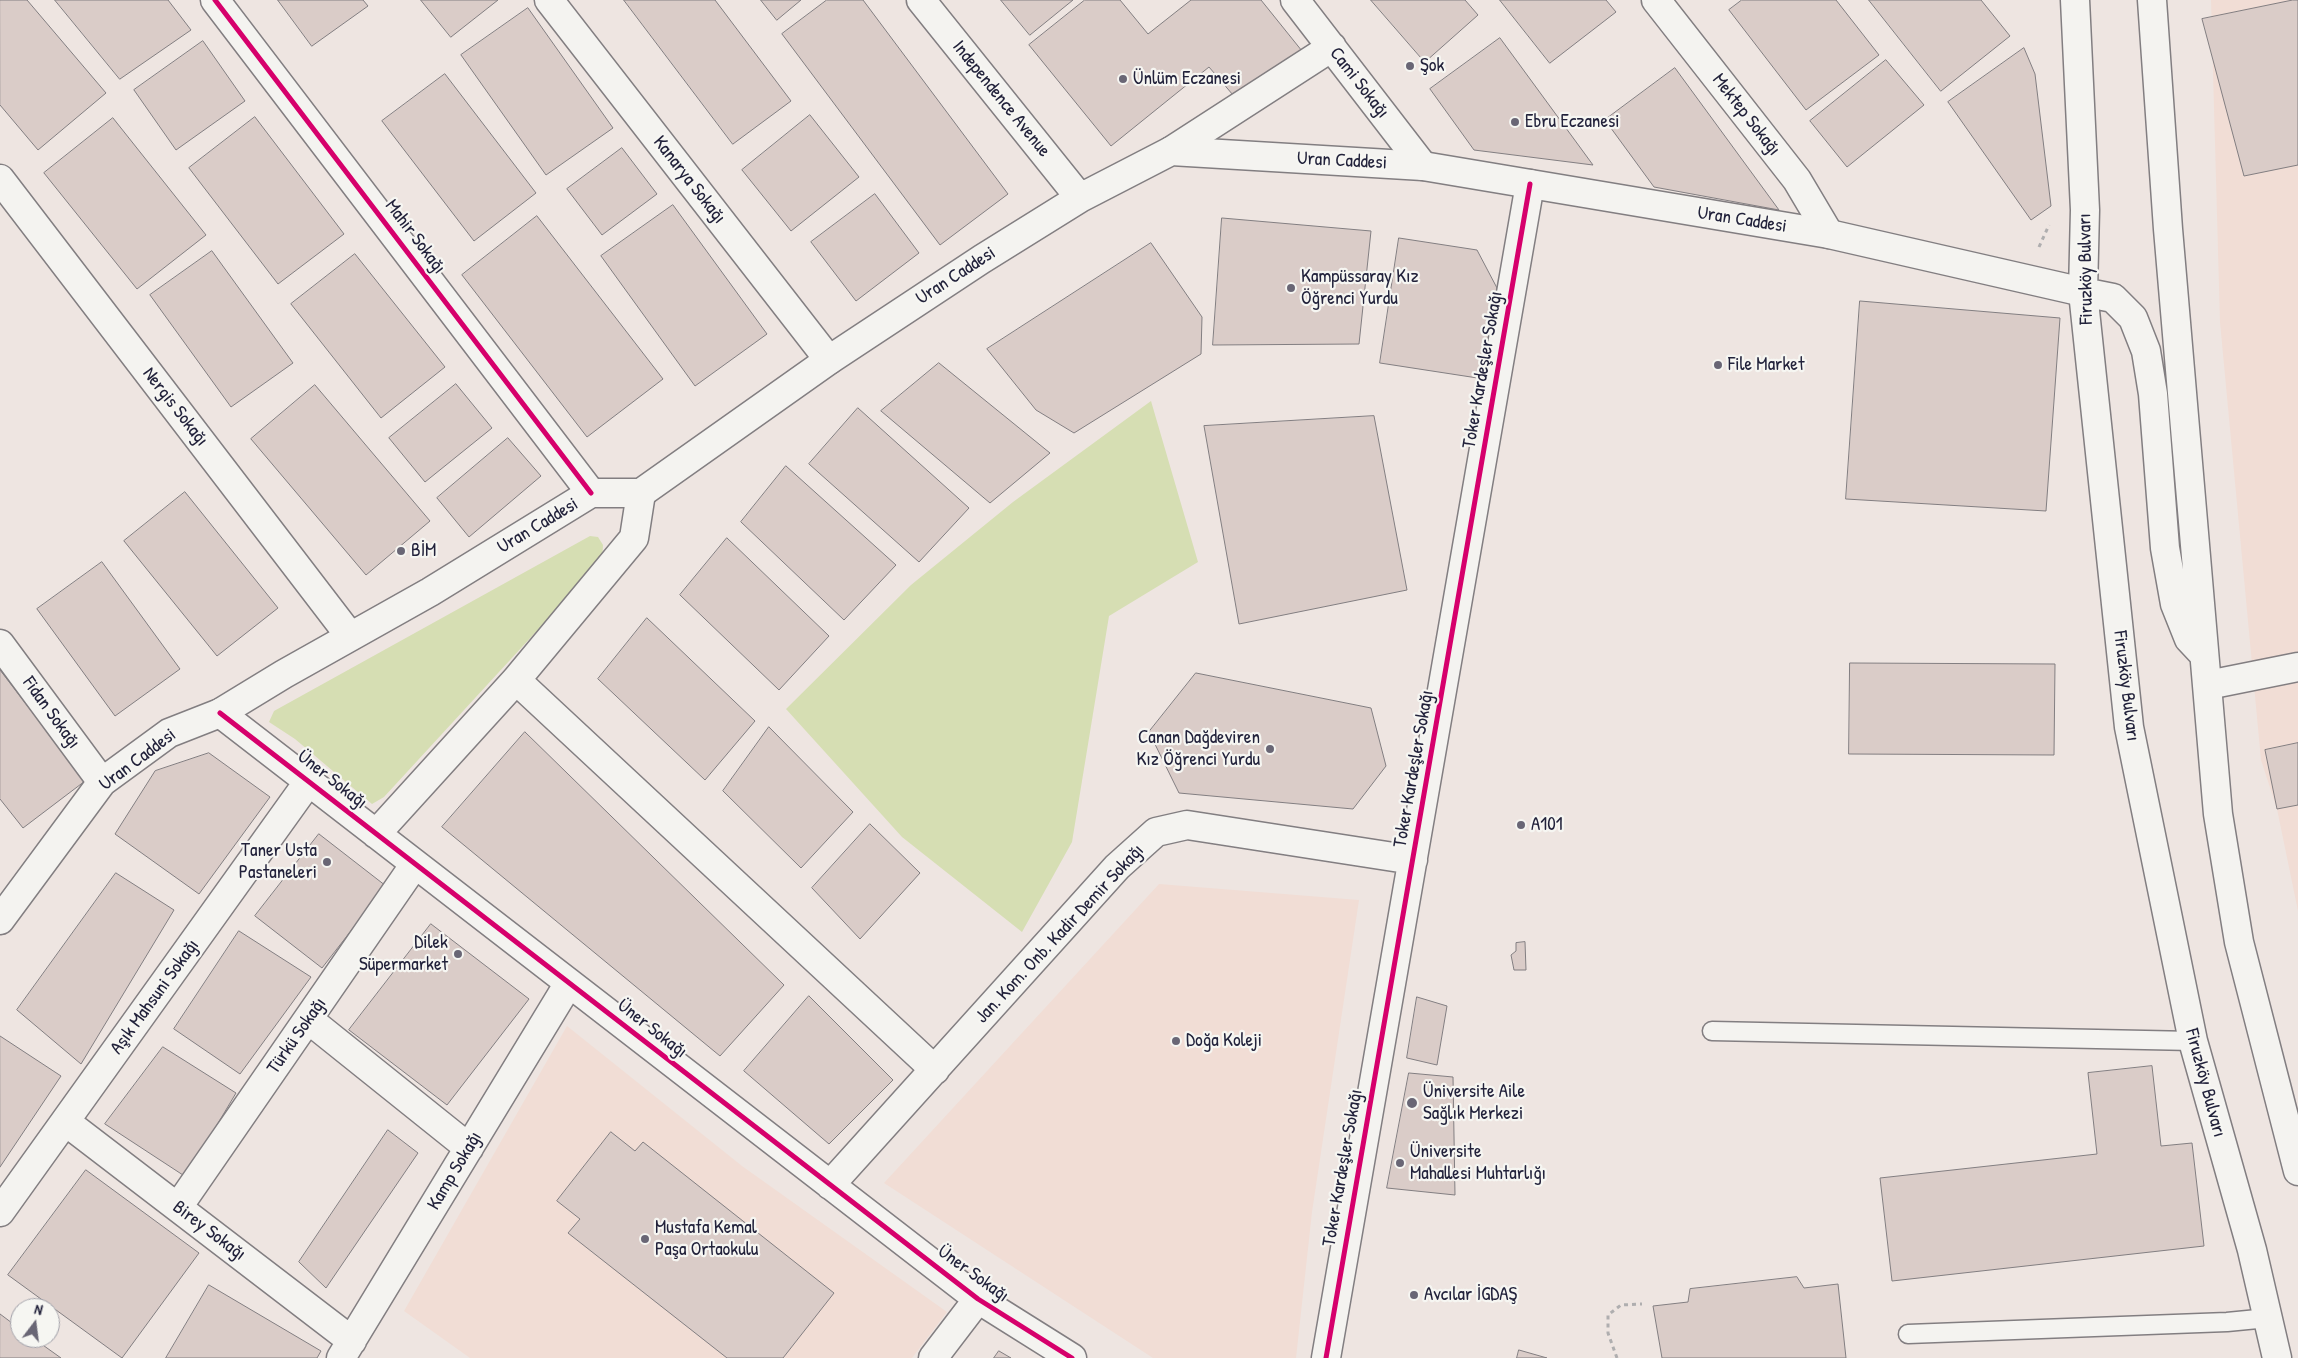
<!DOCTYPE html>
<meta charset="utf-8">
<style>
body{margin:0}
#map{position:relative;width:2298px;height:1358px;overflow:hidden;background:#eee5e1;font-family:"Patrick Hand",sans-serif}
canvas{display:block}
.north{position:absolute;left:10px;top:1298px;width:50px;height:50px;box-sizing:border-box;background:#f6f6f2;border:1px solid #a1a1a9;border-radius:50%;rotate:15deg;font-size:14px;font-weight:700;line-height:20px;text-align:center;color:#22223b}
.north::after{content:'';display:block;margin:auto;width:18px;height:22px;background:#696675;clip-path:polygon(50% 0,100% 100%,50% 72%,0 100%)}
</style>
<div id="map">
<canvas width="2298" height="1358"></canvas>
<div class="north">N</div>
</div>
<script>
const g = document.querySelector('canvas').getContext('2d');
g.lineJoin = 'round';
function fill(path, color) { g.fillStyle = color; g.fill(path, 'evenodd'); }
function strokePath(path, color, width, dash) { g.strokeStyle = color; g.lineWidth = width; g.lineCap = dash ? 'butt' : 'round'; g.setLineDash(dash || []); g.stroke(path); }
function drawText(font, color, halo, rows, align = 'center') {
  g.font = font + ' "Patrick Hand",sans-serif'; g.lineWidth = 4.5; g.setLineDash([]); g.textBaseline = 'middle'; g.strokeStyle = halo; g.fillStyle = color; for (const [text, x, y, turn = 0] of rows) {
    g.save(); g.translate(x, y); g.rotate((+turn || 0) * Math.PI / 180); g.textAlign = isNaN(turn) ? turn : align; if (halo) g.strokeText(text, 0, 0); g.fillText(text, 0, 0); g.restore();
  }
}
const built = new Path2D(`
 M 2211,0 L 2298,0 L 2298,911 L 2277,809 L 2261,760 L 2220,322 Z
 M 1159,884 L 1359,900 L 1312,1212 L 1296,1358 L 1153,1358 L 884,1183 Z
 M 567,1026 L 742,1166 L 947,1312 L 912,1358 L 470,1358 L 404,1311 Z`);
const green = new Path2D(`
 M 1151,401 L 1198,562 L 1109,616 L 1072,842 L 1022,932 L 902,837 L 786,709 L 911,585 L 1013,502 Z
 M 590,536 L 598,537 L 603,545 L 602,560 L 384,797 L 372,804 L 295,739 L 269,722 L 274,711 Z`);
const building = new Path2D(`
 M 0,0 L 27,0 L 106,93 L 38,150 L 0,105 Z
 M 55,0 L 168,0 L 191,30 L 120,79 Z
 M 278,0 L 363,0 L 368,6 L 312,46 Z
 M 421,0 L 498,0 L 451,37 Z
 M 624,0 L 715,0 L 791,101 L 733,144 Z
 M 761,0 L 801,0 L 777,20 Z
 M 827,0 L 863,0 L 1008,194 L 940,245 L 782,34 Z
 M 1001,0 L 1073,0 L 1030,35 Z
 M 1085,0 L 1120,0 L 1148,34 L 1191,0 L 1261,0 L 1302,51 L 1239,102 L 1209,67 L 1111,146 L 1029,45 Z
 M 1371,0 L 1465,0 L 1478,15 L 1425,62 Z
 M 1500,0 L 1606,0 L 1616,12 L 1550,63 Z
 M 1742,0 L 1836,0 L 1879,55 L 1806,110 L 1729,10 Z
 M 1869,0 L 1981,0 L 2010,36 L 1941,91 Z
 M 2293,0 L 2298,0 L 2298,165 L 2244,176 L 2202,19 Z
 M 528,8 L 613,128 L 546,175 L 461,55 Z
 M 1500,38 L 1593,165 L 1474,150 L 1430,89 Z
 M 203,41 L 245,101 L 176,150 L 134,90 Z
 M 2024,48 L 2035,74 L 2051,206 L 2031,220 L 1948,102 Z
 M 1886,60 L 1924,105 L 1847,167 L 1810,121 Z
 M 1675,68 L 1779,210 L 1654,187 L 1605,120 Z
 M 445,74 L 536,193 L 474,241 L 382,121 Z
 M 810,115 L 859,177 L 791,231 L 742,170 Z
 M 255,117 L 344,234 L 278,284 L 189,168 Z
 M 113,118 L 206,235 L 137,289 L 44,173 Z
 M 622,148 L 657,194 L 602,235 L 567,189 Z
 M 875,194 L 919,253 L 856,301 L 811,242 Z
 M 673,205 L 767,334 L 695,386 L 601,256 Z
 M 537,216 L 663,379 L 587,437 L 462,275 Z
 M 1222,218 L 1371,231 L 1359,344 L 1213,345 Z
 M 1399,238 L 1477,250 L 1497,288 L 1484,379 L 1380,363 Z
 M 1151,243 L 1202,317 L 1201,354 L 1074,433 L 1036,410 L 987,349 Z
 M 212,251 L 293,363 L 231,407 L 150,295 Z
 M 355,254 L 445,367 L 381,418 L 291,304 Z
 M 1860,301 L 2060,318 L 2046,511 L 1846,499 Z
 M 939,363 L 1050,453 L 990,503 L 881,411 Z
 M 456,384 L 492,428 L 425,482 L 389,438 Z
 M 315,385 L 430,521 L 366,575 L 251,439 Z
 M 858,408 L 969,508 L 919,562 L 809,464 Z
 M 1374,416 L 1407,590 L 1239,624 L 1204,426 Z
 M 508,438 L 541,476 L 469,537 L 437,498 Z
 M 786,466 L 896,565 L 844,620 L 741,522 Z
 M 185,492 L 278,608 L 217,656 L 124,541 Z
 M 727,538 L 829,636 L 779,690 L 680,595 Z
 M 102,562 L 180,669 L 115,716 L 37,609 Z
 M 647,618 L 755,721 L 705,780 L 598,679 Z
 M 1850,663 L 2055,664 L 2054,755 L 1849,754 Z
 M 0,670 L 85,781 L 23,828 L 0,799 Z
 M 1196,673 L 1371,708 L 1386,766 L 1353,809 L 1179,793 L 1149,732 Z
 M 769,727 L 853,812 L 801,868 L 723,791 Z
 M 525,732 L 784,985 L 720,1056 L 442,827 Z
 M 2298,743 L 2298,805 L 2277,809 L 2265,750 Z
 M 209,753 L 270,797 L 199,894 L 115,834 L 155,771 Z
 M 870,824 L 920,873 L 860,939 L 812,888 Z
 M 319,834 L 386,886 L 322,968 L 255,916 Z
 M 116,873 L 174,910 L 81,1064 L 17,1010 Z
 M 431,924 L 529,999 L 447,1105 L 349,1030 Z
 M 239,931 L 311,977 L 240,1074 L 174,1029 Z
 M 1525,942 L 1526,970 L 1514,970 L 1511,955 L 1516,951 L 1516,943 Z
 M 809,996 L 893,1080 L 829,1144 L 744,1071 Z
 M 1417,997 L 1447,1006 L 1437,1065 L 1407,1058 Z
 M 0,1036 L 61,1076 L 0,1167 Z
 M 163,1047 L 236,1093 L 186,1177 L 105,1124 Z
 M 2152,1066 L 2161,1146 L 2192,1143 L 2204,1246 L 1892,1281 L 1880,1178 L 2097,1154 L 2088,1073 Z
 M 1409,1073 L 1453,1077 L 1455,1195 L 1387,1188 Z
 M 388,1130 L 418,1153 L 326,1288 L 299,1262 Z
 M 611,1132 L 635,1151 L 643,1142 L 834,1293 L 783,1358 L 727,1358 L 568,1233 L 580,1219 L 557,1201 Z
 M 86,1170 L 199,1253 L 122,1358 L 8,1275 Z
 M 1797,1277 L 1804,1288 L 1838,1284 L 1846,1358 L 1662,1358 L 1653,1306 L 1688,1302 L 1690,1289 Z
 M 209,1285 L 321,1351 L 317,1358 L 166,1358 Z
 M 0,1314 L 20,1329 L 20,1338 L 33,1338 L 61,1358 L 0,1358 Z
 M 1519,1350 L 1547,1358 L 1517,1358 Z
 M 999,1351 L 1011,1358 L 994,1358 Z`);
const path = new Path2D(`
 M 2039,247 L 2049,225
 M 1617,1358 L 1608,1333 L 1608,1315 L 1621,1305 L 1642,1304`);
const lane = new Path2D(`
 M 1712,1031 L 2193,1041
 M 1908,1334 L 2227,1322 L 2268,1318`);
const street = new Path2D(`
 M 215,0 L 591,493
 M 549,0 L 829,360
 M 1295,0 L 1423,166
 M 1656,0 L 1797,180 L 1829,234
 M 1171,151 L 1332,47
 M 0,179 L 350,636
 M 0,644 L 102,782
 M 516,680 L 935,1070
 M 220,713 L 978,1299 L 1072,1358
 M 376,834 L 516,680 L 634,538 L 641,493
 M 308,1019 L 469,1148
 M 66,1122 L 352,1341
 M 830,1185 L 1117,867 L 1156,832 L 1187,825 L 1413,860
 M 178,1207 L 415,864
 M 0,1212 L 309,781
 M 341,1358 L 569,983
 M 933,1358 L 978,1299
 M 1326,1358 L 1530,184`);
const secondary = new Path2D(`
 M 921,0 L 1080,198
 M 2208,685 L 2298,667
 M 0,920 L 102,782 L 169,733 L 220,713 L 284,674 L 430,592 L 591,493 L 641,493 L 829,360 L 982,259 L 1080,198 L 1171,151 L 1423,166 L 1829,234 L 2083,292`);
const primary = new Path2D(`
 M 2075,0 L 2085,210 L 2083,292 L 2129,727 L 2193,1041 L 2252,1250 L 2277,1358
 M 2152,0 L 2168,229 L 2218,814 L 2239,942 L 2298,1171
 M 2083,292 L 2113,298 L 2133,318 L 2146,351 L 2153,394 L 2165,548 L 2175,604 L 2189,639 L 2204,655`);
const cycleway = new Path2D(`
 M 215,0 L 591,493
 M 220,713 L 978,1299 L 1072,1358
 M 1326,1358 L 1530,184`);
const markers = [
 [1410,66,5,"#696675"],
 [1123,79,5,"#696675"],
 [1515,122,5,"#696675"],
 [1291,288,5,"#696675"],
 [1718,365,5,"#696675"],
 [401,551,5,"#696675"],
 [1270,749,5,"#696675"],
 [1521,825,5,"#696675"],
 [327,862,5,"#696675"],
 [458,954,5,"#696675"],
 [1176,1041,5,"#696675"],
 [1412,1103,6,"#696675"],
 [1400,1163,5,"#696675"],
 [645,1239,5,"#696675"],
 [1414,1295,5,"#696675"]
];
const poiNames = [
 ["Şok",1420,66],
 ["Ünlüm Eczanesi",1133,79],
 ["Ebru Eczanesi",1525,122],
 ["Kampüssaray Kız",1301,277],
 ["Öğrenci Yurdu",1301,299],
 ["File Market",1728,365],
 ["BİM",411,551],
 ["Canan Dağdeviren",1260,738,"right"],
 ["Kız Öğrenci Yurdu",1260,760,"right"],
 ["A101",1531,825],
 ["Taner Usta",317,851,"right"],
 ["Pastaneleri",317,873,"right"],
 ["Dilek",448,943,"right"],
 ["Süpermarket",448,965,"right"],
 ["Doğa Koleji",1186,1041],
 ["Üniversite Aile",1423,1092],
 ["Sağlık Merkezi",1423,1114],
 ["Üniversite",1410,1152],
 ["Mahallesi Muhtarlığı",1410,1174],
 ["Mustafa Kemal",655,1228],
 ["Paşa Ortaokulu",655,1250],
 ["Avcılar İGDAŞ",1424,1295]
];
const streetNames = [
 ["Cami Sokağı",1359,83,52],
 ["Independence Avenue",1001,99,51],
 ["Mektep Sokağı",1746,115,52],
 ["Uran Caddesi",1342,161,3],
 ["Kanarya Sokağı",689,180,52],
 ["Uran Caddesi",1742,220,9],
 ["Mahir Sokağı",415,237,53],
 ["Firuzköy Bulvarı",2086,269,-91],
 ["Uran Caddesi",956,276,-33],
 ["Toker Kardeşler Sokağı",1483,370,-80],
 ["Nergis Sokağı",175,407,52],
 ["Uran Caddesi",538,526,-31],
 ["Firuzköy Bulvarı",2126,686,83],
 ["Fidan Sokağı",51,713,54],
 ["Uran Caddesi",138,760,-37],
 ["Toker Kardeşler Sokağı",1414,769,-80],
 ["Üner Sokağı",332,780,38],
 ["Jan. Kom. Onb. Kadir Demir Sokağı",1060,934,-47],
 ["Aşık Mahsuni Sokağı",155,997,-54],
 ["Üner Sokağı",652,1029,38],
 ["Türkü Sokağı",297,1036,-55],
 ["Firuzköy Bulvarı",2205,1083,75],
 ["Toker Kardeşler Sokağı",1343,1168,-80],
 ["Kamp Sokağı",455,1171,-59],
 ["Birey Sokağı",209,1231,37],
 ["Üner Sokağı",973,1274,36]
];
fill(built, '#f1ddd5');
fill(green, '#d6deb3');
fill(building, '#daccc8');
strokePath(building, '#827e81', 1);
strokePath(lane, '#827e81', 21);
strokePath(street, '#827e81', 31);
strokePath(secondary, '#827e81', 31);
strokePath(primary, '#827e81', 31);
strokePath(path, '#afaeaf', 3, [4, 4]);
strokePath(lane, '#f4f3f0', 18);
strokePath(street, '#f4f3f0', 28);
strokePath(secondary, '#f4f3f0', 28);
strokePath(primary, '#f4f3f0', 28);
strokePath(cycleway, '#d6006c', 5);
for (const [x, y, r, color] of markers) { const dot = new Path2D(); dot.arc(x, y, r, 0, 2 * Math.PI); g.fillStyle = color; g.fill(dot); strokePath(dot, '#f6f6f2', 2); }
drawText('19px', '#22223b', '#f6f6f2', poiNames, 'left');
drawText('19px', '#22223b', '#f6f6f2', streetNames);
</script>
